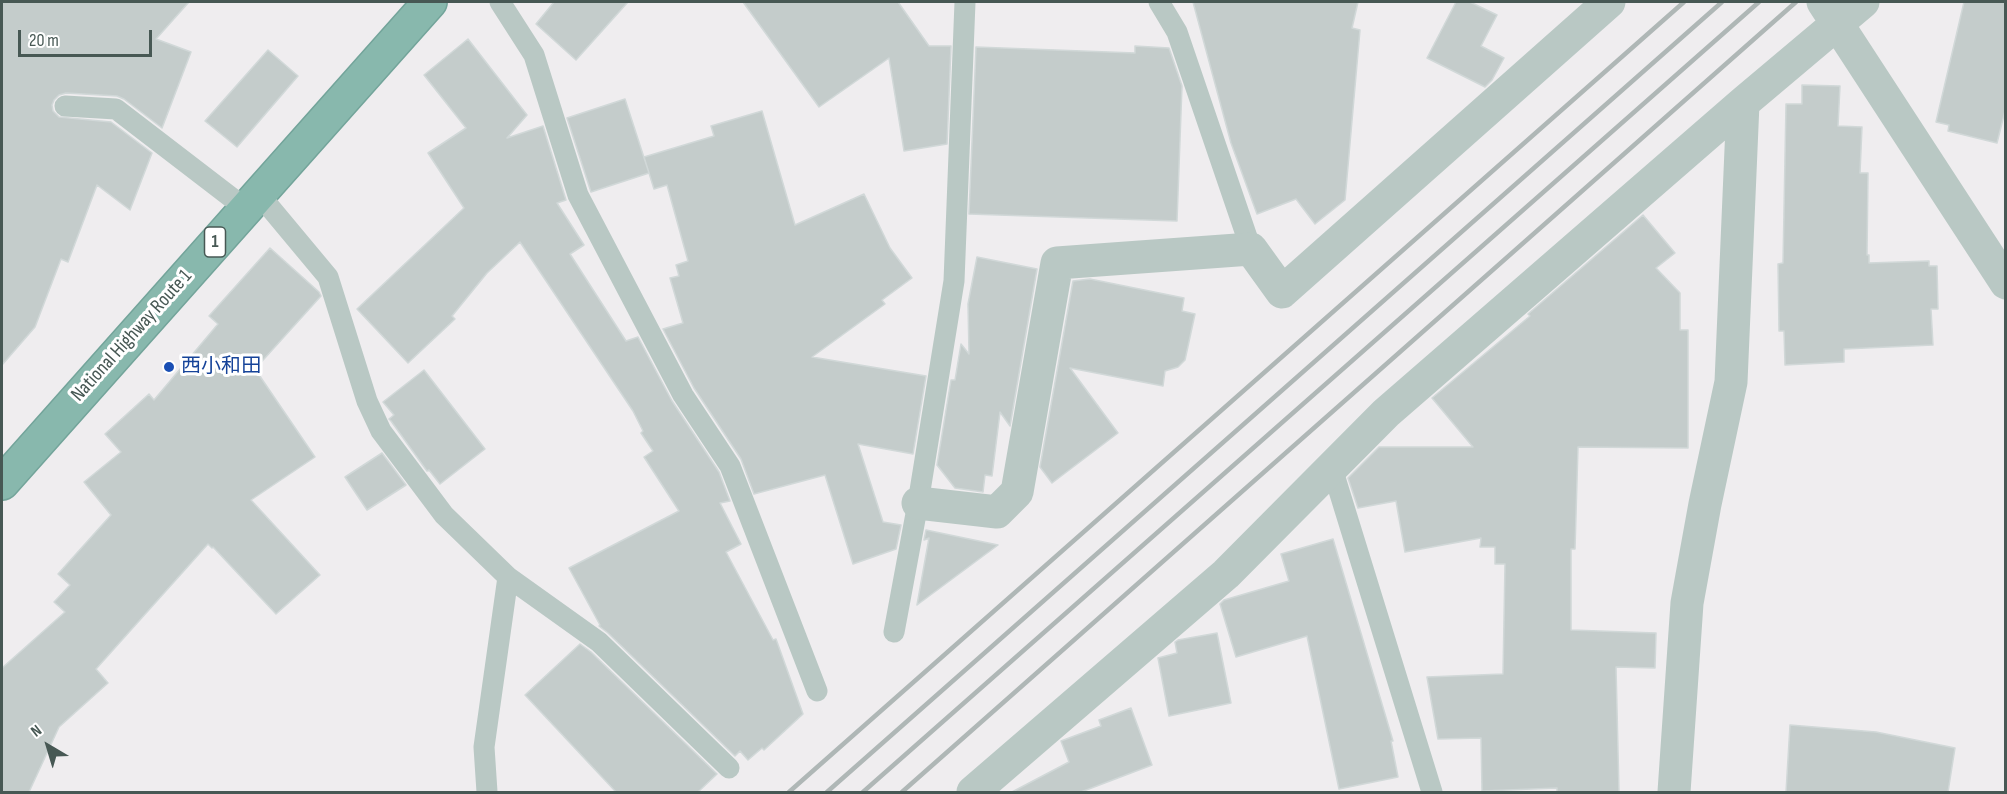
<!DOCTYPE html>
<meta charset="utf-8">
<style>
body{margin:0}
#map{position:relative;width:2007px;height:794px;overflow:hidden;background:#efedef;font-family:"Sofia Sans Condensed",sans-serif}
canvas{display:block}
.frame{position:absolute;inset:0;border:3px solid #475854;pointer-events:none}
.north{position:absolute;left:18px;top:716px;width:60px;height:60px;-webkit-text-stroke:4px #fff;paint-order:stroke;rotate:322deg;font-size:16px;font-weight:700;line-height:24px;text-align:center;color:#475854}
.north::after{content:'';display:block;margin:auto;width:21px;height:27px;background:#475854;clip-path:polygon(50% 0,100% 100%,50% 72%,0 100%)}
.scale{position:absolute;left:18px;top:30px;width:134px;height:27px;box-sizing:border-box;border:3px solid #475854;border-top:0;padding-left:8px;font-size:18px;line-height:21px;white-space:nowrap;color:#475854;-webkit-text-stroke:4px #fff;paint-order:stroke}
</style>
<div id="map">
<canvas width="2007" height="794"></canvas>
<div class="frame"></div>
<div class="north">N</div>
<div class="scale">20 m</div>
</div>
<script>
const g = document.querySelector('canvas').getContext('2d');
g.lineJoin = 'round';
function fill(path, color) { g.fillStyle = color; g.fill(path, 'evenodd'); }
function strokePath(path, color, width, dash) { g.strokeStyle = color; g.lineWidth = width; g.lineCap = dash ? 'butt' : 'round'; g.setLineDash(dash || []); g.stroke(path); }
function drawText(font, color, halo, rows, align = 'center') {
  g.font = font + ' "Sofia Sans Condensed","Noto Sans JP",sans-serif'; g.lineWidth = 6; g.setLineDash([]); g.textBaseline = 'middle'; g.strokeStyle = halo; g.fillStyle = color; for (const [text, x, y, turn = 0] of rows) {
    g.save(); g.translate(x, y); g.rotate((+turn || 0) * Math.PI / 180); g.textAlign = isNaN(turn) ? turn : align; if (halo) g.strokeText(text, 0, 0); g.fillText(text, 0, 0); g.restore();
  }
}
const building = new Path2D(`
 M 2,2 L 189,2 L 156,39 L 191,52 L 162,128 L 124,99 L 117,96 L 66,93 L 59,95 L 54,100 L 52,105 L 53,111 L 59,117 L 111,122 L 152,153 L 130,210 L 97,185 L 68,262 L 61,259 L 35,327 L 2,365 Z
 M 554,2 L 628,2 L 576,60 L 536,24 Z
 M 743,2 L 898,2 L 929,46 L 951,46 L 947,144 L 904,151 L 889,58 L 819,107 Z
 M 1193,2 L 1358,2 L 1352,28 L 1360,30 L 1345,200 L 1315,224 L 1296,199 L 1257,214 L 1231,143 Z
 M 1456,2 L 1470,2 L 1497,15 L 1481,46 L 1504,58 L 1492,80 L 1485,87 L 1427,58 Z
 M 1964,2 L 2006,2 L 2006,107 L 1997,143 L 1948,131 L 1949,125 L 1936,122 Z
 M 468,39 L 527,115 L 507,138 L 543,126 L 566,200 L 557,203 L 584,245 L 570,254 L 626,341 L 638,337 L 672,401 L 719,472 L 730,501 L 720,503 L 741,544 L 726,552 L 773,640 L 776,639 L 803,714 L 764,750 L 762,748 L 748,760 L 740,751 L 735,756 L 608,633 L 599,626 L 600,625 L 569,568 L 679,511 L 644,457 L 653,451 L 641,433 L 643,431 L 633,411 L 520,242 L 487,273 L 452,316 L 455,319 L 408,363 L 357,309 L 464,208 L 428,153 L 466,128 L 424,75 Z
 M 1135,46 L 1169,48 L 1182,86 L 1177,221 L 969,214 L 976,47 L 1135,53 Z
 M 268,50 L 298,76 L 237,147 L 205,121 Z
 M 1802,85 L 1840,86 L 1838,126 L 1862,127 L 1860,173 L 1868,173 L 1867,255 L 1869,255 L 1869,263 L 1929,261 L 1929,266 L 1937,266 L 1938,309 L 1931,309 L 1933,345 L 1844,349 L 1844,362 L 1785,365 L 1784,331 L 1779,331 L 1778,264 L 1783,263 L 1786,104 L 1802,104 Z
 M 625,99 L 649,173 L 591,192 L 567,118 Z
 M 762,111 L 795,225 L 864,194 L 890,248 L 912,278 L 882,300 L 885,304 L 812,357 L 926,376 L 913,454 L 858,444 L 883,522 L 901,525 L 896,549 L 853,564 L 825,475 L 754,494 L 741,459 L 694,388 L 663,329 L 683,323 L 670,278 L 679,276 L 676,265 L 688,261 L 667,185 L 654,189 L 644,157 L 714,136 L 711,126 Z
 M 1643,215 L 1675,253 L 1656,268 L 1680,293 L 1680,330 L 1688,330 L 1688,448 L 1578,447 L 1575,549 L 1571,549 L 1571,630 L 1656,633 L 1655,668 L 1616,667 L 1619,792 L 1557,792 L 1557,788 L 1482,791 L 1481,738 L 1438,739 L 1427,677 L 1503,674 L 1505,564 L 1495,564 L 1495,547 L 1480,547 L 1481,538 L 1405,552 L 1396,501 L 1358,508 L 1348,478 L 1379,447 L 1473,447 L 1432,398 L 1530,316 L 1528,314 Z
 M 270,248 L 319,292 L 321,296 L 255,369 L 315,457 L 251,500 L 320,575 L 276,614 L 213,547 L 212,548 L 208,544 L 96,669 L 108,683 L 59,727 L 29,792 L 2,792 L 2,668 L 65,612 L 54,602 L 70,585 L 58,574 L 111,515 L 84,482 L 121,452 L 105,434 L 149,394 L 154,400 L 218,324 L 209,316 Z
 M 977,257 L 1037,269 L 1010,426 L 1000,412 L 992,476 L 985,475 L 983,492 L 955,488 L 937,465 L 951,380 L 955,380 L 961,344 L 969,354 L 968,304 Z
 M 1090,279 L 1184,298 L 1182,311 L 1195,314 L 1185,360 L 1178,367 L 1165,371 L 1163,386 L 1070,368 L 1118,433 L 1052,483 L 1040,467 L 1073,281 Z
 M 424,370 L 485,449 L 440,484 L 429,470 L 427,471 L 391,421 L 389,419 L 394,415 L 383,402 Z
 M 382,453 L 406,485 L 367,510 L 345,477 Z
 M 926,530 L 998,545 L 917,605 L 929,538 L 924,540 Z
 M 1333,539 L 1393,741 L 1391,741 L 1398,777 L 1339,789 L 1307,636 L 1236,657 L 1220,604 L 1224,600 L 1289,581 L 1281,554 Z
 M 1217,633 L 1231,703 L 1169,716 L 1158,658 L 1177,653 L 1175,642 L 1178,640 Z
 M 580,644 L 591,652 L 717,774 L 698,792 L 616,792 L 525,695 Z
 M 1131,708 L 1152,765 L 1081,792 L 1012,792 L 1069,762 L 1061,741 L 1101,726 L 1099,720 Z
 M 1790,725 L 1876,732 L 1955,748 L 1948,792 L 1786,792 Z`);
const lane = new Path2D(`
 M 500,2 L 534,55 L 578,195 L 683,395 L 730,466 L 817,691
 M 1159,2 L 1177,32 L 1251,249
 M 65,106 L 116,109 L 245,208
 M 258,193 L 328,277 L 367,401 L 381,431 L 444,515 L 508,577 L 599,642 L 729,768
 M 1332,468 L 1432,792
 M 894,632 L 918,503 L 954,281 L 965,2
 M 487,792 L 484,747 L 508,577`);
const street = new Path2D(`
 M 1823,2 L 2006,283
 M 918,503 L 997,512 L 1017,492 L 1057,263 L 1251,249 L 1282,292 L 1609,2
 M 973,792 L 1226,574 L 1386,413 L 1743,103 L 1863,2
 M 1674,792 L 1687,603 L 1705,504 L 1731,382 L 1743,103`);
const highway = new Path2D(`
 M 2,483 L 430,2`);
const rail = new Path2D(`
 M 789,792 L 1684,2
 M 827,792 L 1722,2
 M 863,792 L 1759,2
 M 902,792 L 1796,2`);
const markers = [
 [169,367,6,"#1a4fb4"]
];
const shields = [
 [215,242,21]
];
const shieldNames = [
 ["1",215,242]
];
const streetNames = [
 ["National Highway Route 1",132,336,-48]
];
const transitNames = [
 ["西小和田",181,367]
];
fill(building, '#c4cccb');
strokePath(building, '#d1d8d8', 1.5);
strokePath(highway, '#73a49a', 36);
strokePath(lane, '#b9c8c4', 21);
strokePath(street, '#b9c8c4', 33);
strokePath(highway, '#88b8ad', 33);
strokePath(rail, '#afb7b6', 4.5);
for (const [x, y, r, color] of markers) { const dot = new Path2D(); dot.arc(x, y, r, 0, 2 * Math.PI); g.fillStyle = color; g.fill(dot); strokePath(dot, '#fff', 2); }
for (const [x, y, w] of shields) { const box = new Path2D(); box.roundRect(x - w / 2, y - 15, w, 30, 4.5); g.fillStyle = '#fff'; g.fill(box); strokePath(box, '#475854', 1.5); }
drawText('bold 18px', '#475854', null, shieldNames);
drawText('20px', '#475854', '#fff', streetNames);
drawText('20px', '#164399', '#fff', transitNames, 'left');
</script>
